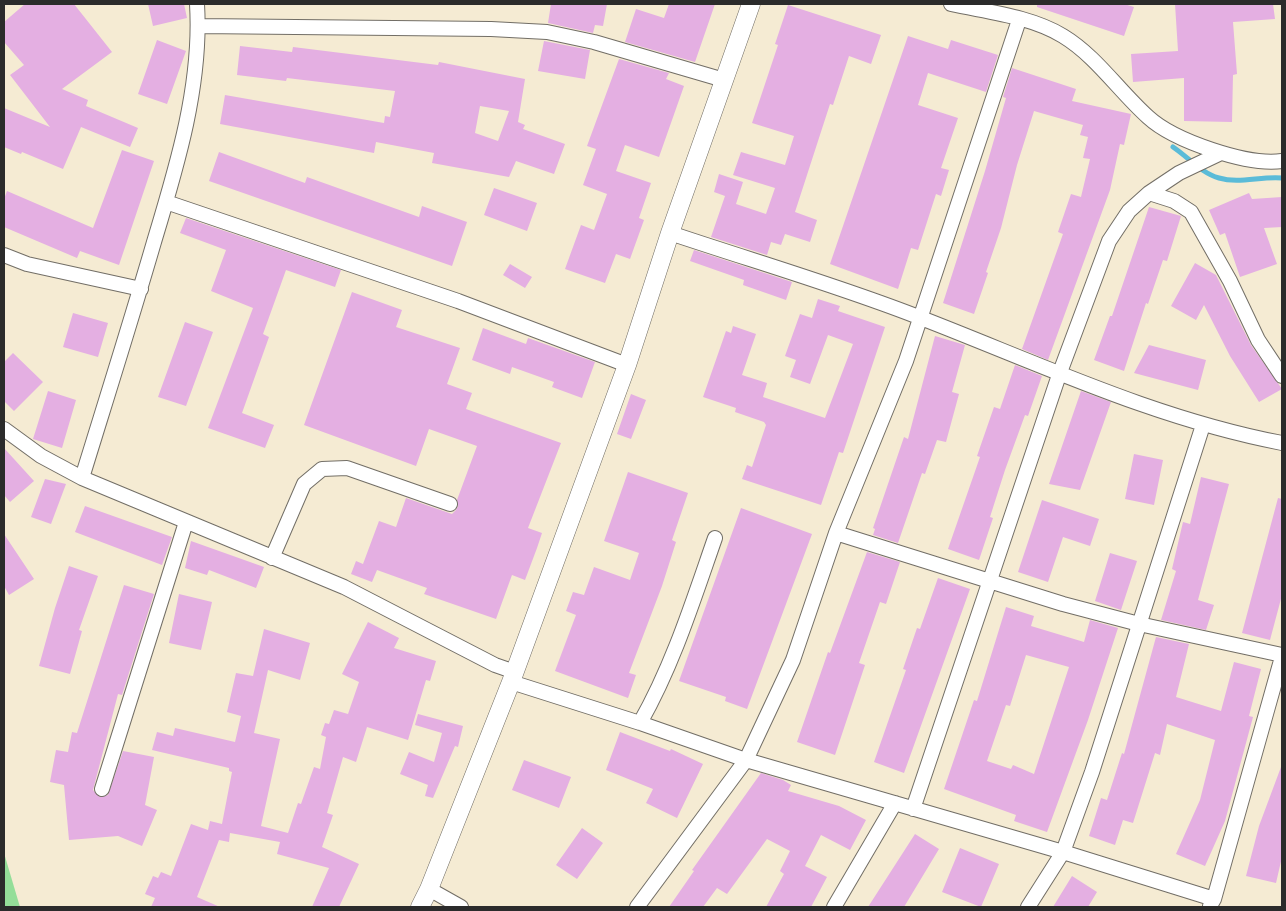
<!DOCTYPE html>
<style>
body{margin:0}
#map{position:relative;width:1286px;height:911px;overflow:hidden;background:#f5ebd3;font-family:Delius,sans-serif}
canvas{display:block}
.frame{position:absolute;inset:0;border:5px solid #2b2b2b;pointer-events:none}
</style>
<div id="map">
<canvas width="1286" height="911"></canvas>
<div class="frame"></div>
</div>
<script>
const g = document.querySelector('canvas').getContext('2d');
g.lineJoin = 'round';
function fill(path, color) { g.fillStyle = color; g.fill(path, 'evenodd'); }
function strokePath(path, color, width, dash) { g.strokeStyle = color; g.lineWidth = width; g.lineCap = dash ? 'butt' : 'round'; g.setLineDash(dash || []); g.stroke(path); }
const green = new Path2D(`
 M 4,853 L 20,907 L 4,907 Z`);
const stream = new Path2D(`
 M 1173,147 C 1188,157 1201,173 1219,178 C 1239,184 1261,176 1282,178`);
const building = new Path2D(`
 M 25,4 L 74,4 L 112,52 L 62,89 L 88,100 L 86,106 L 138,128 L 130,147 L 81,127 L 63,169 L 22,152 L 21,154 L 4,147 L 4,108 L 50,127 L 10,75 L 24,65 L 4,42 L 4,22 Z
 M 148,4 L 184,4 L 187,18 L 153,26 Z
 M 551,4 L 607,4 L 603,26 L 595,25 L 593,33 L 548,23 Z
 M 669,4 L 715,4 L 695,62 L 625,42 L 636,9 L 664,18 Z
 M 1037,4 L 1124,4 L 1134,7 L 1124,36 L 1037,7 Z
 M 1175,4 L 1273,4 L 1275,19 L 1233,22 L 1237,74 L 1233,75 L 1232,122 L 1184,121 L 1184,78 L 1133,82 L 1131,54 L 1178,51 Z
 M 788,5 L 881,35 L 871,64 L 849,56 L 833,105 L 830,104 L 795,212 L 817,220 L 810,242 L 785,234 L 781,245 L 771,242 L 767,255 L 711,237 L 725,196 L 714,192 L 719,174 L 743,182 L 736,204 L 766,214 L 775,188 L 733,175 L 741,152 L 785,165 L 794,136 L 752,123 L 778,45 L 775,44 Z
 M 908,36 L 948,49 L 951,40 L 998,55 L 986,92 L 928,73 L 918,105 L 958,118 L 941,168 L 949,170 L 941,196 L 936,194 L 918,250 L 911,248 L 898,289 L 830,264 Z
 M 157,40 L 186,51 L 167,104 L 138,94 Z
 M 544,41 L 590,50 L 585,79 L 538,71 Z
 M 240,46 L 292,52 L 293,47 L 438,65 L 439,62 L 525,79 L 518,122 L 525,125 L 523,129 L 565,144 L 554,174 L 516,161 L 509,177 L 432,163 L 434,153 L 376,142 L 374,153 L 220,124 L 225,95 L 384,123 L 385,116 L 390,117 L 395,91 L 287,78 L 286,81 L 237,75 ZM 480,106 L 509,111 L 498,141 L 475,133 Z
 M 619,59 L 669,73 L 666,79 L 684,86 L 659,157 L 625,145 L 616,171 L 651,183 L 639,218 L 644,220 L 630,259 L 616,254 L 605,283 L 565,269 L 581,225 L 594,230 L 607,194 L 583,185 L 596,149 L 587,146 Z
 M 1012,68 L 1076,89 L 1072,101 L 1131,114 L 1124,145 L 1120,144 L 1110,190 L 1048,360 L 1022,349 L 1063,234 L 1058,232 L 1071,194 L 1081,197 L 1090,159 L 1083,158 L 1088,137 L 1080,135 L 1083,125 L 1034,111 L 1017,165 L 1001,228 L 986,272 L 988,273 L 974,314 L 943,303 L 985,171 L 1006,98 L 1003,97 Z
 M 122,150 L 154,161 L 119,265 L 80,251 L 77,258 L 4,227 L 4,199 L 7,191 L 93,228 Z
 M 219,152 L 305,183 L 307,177 L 419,217 L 422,206 L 467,222 L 452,266 L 209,181 Z
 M 494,188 L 537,203 L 527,231 L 484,215 Z
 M 1249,193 L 1252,199 L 1282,197 L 1282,227 L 1264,228 L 1277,264 L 1240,277 L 1225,233 L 1220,235 L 1209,210 Z
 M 1149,207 L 1181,216 L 1167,261 L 1163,260 L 1148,304 L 1146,303 L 1124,371 L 1094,360 L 1110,316 L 1112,316 Z
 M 186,218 L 341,270 L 335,287 L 286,270 L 263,334 L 269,337 L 242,413 L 274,425 L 265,448 L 208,428 L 253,308 L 211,291 L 226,250 L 180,233 Z
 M 694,250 L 792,282 L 786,300 L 743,285 L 744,280 L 690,261 Z
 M 1195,263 L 1216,275 L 1251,345 L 1282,389 L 1259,402 L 1230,356 L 1204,305 L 1196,320 L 1171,306 Z
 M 510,264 L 532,277 L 525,288 L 503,275 Z
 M 352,292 L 402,310 L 396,327 L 460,348 L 447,384 L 472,393 L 466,409 L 561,443 L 528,528 L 542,533 L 537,548 L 525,580 L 512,575 L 496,619 L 424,594 L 427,588 L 377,570 L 372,582 L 351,574 L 356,561 L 363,564 L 379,521 L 396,527 L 406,498 L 452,514 L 456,510 L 458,506 L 457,500 L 477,446 L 429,429 L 416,466 L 304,425 Z
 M 818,299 L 840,306 L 838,311 L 885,327 L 843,453 L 839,452 L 821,505 L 742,479 L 747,465 L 752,467 L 766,425 L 764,422 L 735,412 L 736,408 L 703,397 L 726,331 L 731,333 L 733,326 L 756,334 L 742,375 L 767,383 L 763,397 L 825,418 L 853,344 L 828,335 L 810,384 L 790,377 L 796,360 L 785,356 L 800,314 L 812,318 Z
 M 73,313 L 108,323 L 98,357 L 63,347 Z
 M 185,322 L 213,332 L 186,406 L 158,397 Z
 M 483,328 L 526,344 L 528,338 L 595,362 L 582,398 L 552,387 L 554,382 L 512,367 L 510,374 L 472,360 Z
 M 935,336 L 965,345 L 952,392 L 959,394 L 946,442 L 937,440 L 925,474 L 922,473 L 898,543 L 873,535 L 875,529 L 873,528 L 904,437 L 908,439 Z
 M 1149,345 L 1206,360 L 1198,390 L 1134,373 Z
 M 13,353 L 43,382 L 14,411 L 4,401 L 4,362 Z
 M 1015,365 L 1042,376 L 1028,416 L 1025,415 L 1005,470 L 990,517 L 993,518 L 979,560 L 948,549 L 980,457 L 977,456 L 994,407 L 1000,409 Z
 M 48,391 L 76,400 L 62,448 L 33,439 Z
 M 1081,391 L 1111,402 L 1080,490 L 1049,484 Z
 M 631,394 L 646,400 L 631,439 L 617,434 Z
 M 4,448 L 34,481 L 10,502 L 4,495 Z
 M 1134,454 L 1163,460 L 1154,505 L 1125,499 Z
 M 628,472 L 688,493 L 672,540 L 676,542 L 662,586 L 629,673 L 636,675 L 628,698 L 555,671 L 576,615 L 566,611 L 573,592 L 584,595 L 594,567 L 630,580 L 639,553 L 604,541 Z
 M 1201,477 L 1229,484 L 1198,600 L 1214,605 L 1206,630 L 1161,620 L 1176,571 L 1172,569 L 1183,522 L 1190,524 Z
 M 45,479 L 66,484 L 51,524 L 31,517 Z
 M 1278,498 L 1282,499 L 1282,595 L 1270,640 L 1242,633 Z
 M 1042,500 L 1099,519 L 1090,546 L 1063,537 L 1048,582 L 1018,572 Z
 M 85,506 L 172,537 L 162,565 L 75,532 Z
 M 741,508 L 812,534 L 747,709 L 725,701 L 726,697 L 679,681 Z
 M 4,534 L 34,579 L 9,595 L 4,586 Z
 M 191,541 L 264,567 L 256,588 L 209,570 L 207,575 L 185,568 Z
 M 867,552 L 900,562 L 886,604 L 880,602 L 859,663 L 865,665 L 835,755 L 797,742 L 828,652 L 830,653 Z
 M 1110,553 L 1137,561 L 1121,610 L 1095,601 Z
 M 69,566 L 98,576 L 79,630 L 82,631 L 70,674 L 39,666 L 55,608 Z
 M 938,578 L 970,589 L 904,773 L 874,762 L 906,670 L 903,669 L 917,628 L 920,629 Z
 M 124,585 L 154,594 L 122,695 L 118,694 L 93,790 L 100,797 L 108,795 L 123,751 L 154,757 L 145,805 L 157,810 L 142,846 L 118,836 L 69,840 L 64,785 L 50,782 L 56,750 L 68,752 L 72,732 L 77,733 Z
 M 179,594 L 212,602 L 201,650 L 169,643 Z
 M 1006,607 L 1034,616 L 1031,626 L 1084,642 L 1090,620 L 1118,628 L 1088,720 L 1047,832 L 1014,821 L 1016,815 L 944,789 L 974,700 L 977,701 ZM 1026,655 L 1069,667 L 1034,774 L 1013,765 L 1011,769 L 987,761 L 1006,705 L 1010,706 Z
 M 368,622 L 399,638 L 394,648 L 436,661 L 430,681 L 426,680 L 408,740 L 367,727 L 356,762 L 343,757 L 327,813 L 333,815 L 322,847 L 359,864 L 339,907 L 312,907 L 329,868 L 277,854 L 280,842 L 230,833 L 229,842 L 219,840 L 197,897 L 220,907 L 151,907 L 155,898 L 145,894 L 153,876 L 158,878 L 161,872 L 171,876 L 191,824 L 208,830 L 210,821 L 222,824 L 232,772 L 229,771 L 229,768 L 152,750 L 157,732 L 173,736 L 175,728 L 235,742 L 241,716 L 227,712 L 236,673 L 253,676 L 264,629 L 310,643 L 300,680 L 268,670 L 254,733 L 280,739 L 261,826 L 288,833 L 298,803 L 301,804 L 314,767 L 320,769 L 326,737 L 321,735 L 325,723 L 329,724 L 334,710 L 348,714 L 359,682 L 342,674 Z
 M 1156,637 L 1189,644 L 1176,697 L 1221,711 L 1234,662 L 1261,669 L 1249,716 L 1253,717 L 1225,821 L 1205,866 L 1176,854 L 1200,800 L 1215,740 L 1167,724 L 1160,755 L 1155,753 L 1133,823 L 1123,820 L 1115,845 L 1089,836 L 1101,798 L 1107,800 L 1122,753 L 1124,754 Z
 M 418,714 L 463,726 L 458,747 L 455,746 L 433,798 L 425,796 L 428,785 L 400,774 L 409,752 L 434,762 L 442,733 L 415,725 Z
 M 620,732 L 670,751 L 671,749 L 703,764 L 677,818 L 646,803 L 653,789 L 606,770 Z
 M 524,760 L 571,777 L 559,808 L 512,790 Z
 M 1281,767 L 1282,857 L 1276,883 L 1246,876 L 1259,826 Z
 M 761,773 L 783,780 L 791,785 L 788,791 L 839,806 L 866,820 L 850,850 L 821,835 L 805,866 L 827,877 L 811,907 L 766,907 L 784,874 L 780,871 L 790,851 L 767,839 L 727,894 L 717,888 L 703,907 L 669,907 L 694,871 L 692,870 Z
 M 582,828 L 603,843 L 577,879 L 556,865 Z
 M 915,834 L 939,849 L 904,907 L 868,907 Z
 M 960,848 L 999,864 L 981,907 L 942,892 Z
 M 1072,876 L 1097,892 L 1088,907 L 1053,907 Z`);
const minor = new Path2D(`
 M 951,4 C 987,12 1030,16 1063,36 C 1096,56 1119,91 1148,117 C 1174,141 1248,166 1282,161
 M 198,26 L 491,29 L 547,32 L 594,42 L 724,80
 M 1149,193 L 1174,201 L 1191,212 L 1230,281 L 1258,340 L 1282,376
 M 166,202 L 458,301 L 627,365
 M 670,233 C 753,261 840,286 921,318 C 1040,364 1156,419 1282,443
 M 4,255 L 27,264 L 141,289
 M 4,429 L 41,456 L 82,478 L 344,587 L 495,665 L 515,672
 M 82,478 C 106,400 131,321 154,242 C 177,166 202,84 197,4
 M 836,533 L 1063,604 L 1139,624 L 1282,655
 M 272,558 L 304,484 L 322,469 L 347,468 L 450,504
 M 511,682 L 640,723 L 746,760 L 1063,852 L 1214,899
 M 640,723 C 673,665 693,601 715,538
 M 102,789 L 186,522
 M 913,809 L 1059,375 L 1109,241 L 1129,211 L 1149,193 L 1179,173 L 1221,153
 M 429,889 L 461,907
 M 1210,906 L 1214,899 L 1282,657
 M 637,907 L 746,760 L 793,660 L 836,533 L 906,361 L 1019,20
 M 834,907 L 895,803
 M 1028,907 L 1063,852 L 1092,772 L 1203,425`);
const tertiary = new Path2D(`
 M 420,907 L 429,889 L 511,682 L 627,365 L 670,233 L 751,4`);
fill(green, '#94de99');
strokePath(stream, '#5abbd8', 5);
fill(building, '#e4afe2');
strokePath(minor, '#726e66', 16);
strokePath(tertiary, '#726e66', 19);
strokePath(minor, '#fff', 14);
strokePath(tertiary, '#fff', 18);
</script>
